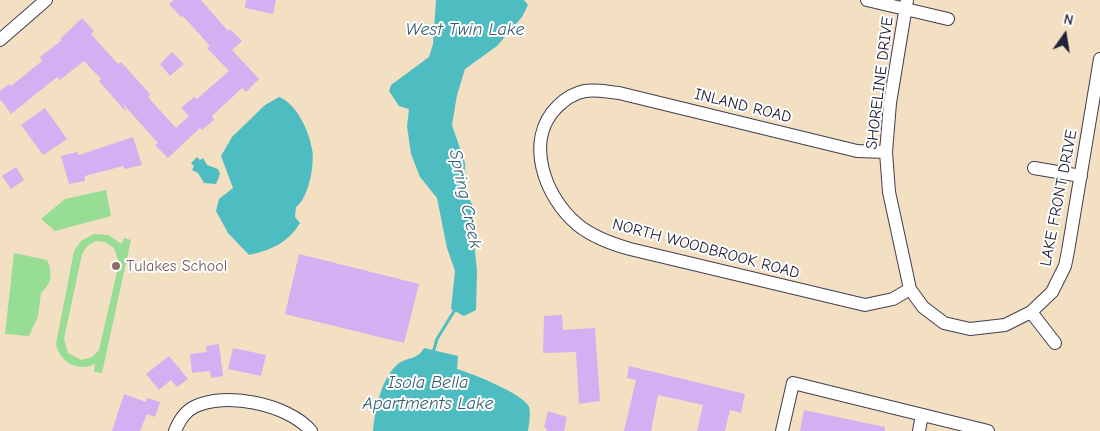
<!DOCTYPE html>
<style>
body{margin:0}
#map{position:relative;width:1100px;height:431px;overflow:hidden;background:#f3dfc2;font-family:"Comic Neue",sans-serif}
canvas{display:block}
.north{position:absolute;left:1040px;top:10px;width:50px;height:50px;-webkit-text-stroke:4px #fff;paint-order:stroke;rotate:13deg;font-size:14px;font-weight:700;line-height:20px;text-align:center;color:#22223b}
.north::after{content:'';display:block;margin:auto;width:18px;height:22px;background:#22223b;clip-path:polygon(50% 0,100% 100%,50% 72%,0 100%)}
</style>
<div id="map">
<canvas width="1100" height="431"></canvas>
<div class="north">N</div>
</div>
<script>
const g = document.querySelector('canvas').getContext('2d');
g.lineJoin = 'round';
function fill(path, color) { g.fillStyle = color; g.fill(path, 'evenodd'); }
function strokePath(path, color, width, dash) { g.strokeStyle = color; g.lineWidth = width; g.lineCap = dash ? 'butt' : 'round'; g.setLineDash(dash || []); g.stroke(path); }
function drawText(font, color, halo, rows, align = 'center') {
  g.font = font + ' "Comic Neue",sans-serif'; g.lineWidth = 4; g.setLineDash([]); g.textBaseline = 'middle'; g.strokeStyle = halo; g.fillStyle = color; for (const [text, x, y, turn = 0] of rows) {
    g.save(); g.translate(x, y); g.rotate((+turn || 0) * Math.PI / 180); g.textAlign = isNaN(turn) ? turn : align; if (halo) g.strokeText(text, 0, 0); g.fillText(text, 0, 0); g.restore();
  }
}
const green = new Path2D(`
 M 106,190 L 111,216 L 55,231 L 41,219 L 65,199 Z
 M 94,234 L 108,235 L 122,244 L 124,238 L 131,240 L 102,373 L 94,372 L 95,364 C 78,372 60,363 56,344 L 74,251 L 81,241 ZM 96,241 L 105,242 L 114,248 L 119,263 L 99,350 L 92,357 L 81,360 L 68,353 L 64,339 L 82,254 L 87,246 Z
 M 14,253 L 47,260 C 53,274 52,283 41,293 L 38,317 L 29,336 L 5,334 Z`);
const water = new Path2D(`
 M 436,0 L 524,0 L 528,5 L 522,17 L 497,46 L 465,69 L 457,95 L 452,125 L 465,163 L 466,193 L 474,208 L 472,221 L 477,271 L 476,310 L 464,316 L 451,309 L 455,271 L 447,248 L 437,198 L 420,177 L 411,154 L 407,126 L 409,109 L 399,106 L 389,91 L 391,85 L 429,57 L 433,44 Z
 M 279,97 C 297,104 309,131 312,149 C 315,163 309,198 296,207 L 295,217 L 300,223 C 288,243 271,250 249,255 L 228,233 L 216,211 L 219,199 L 233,188 L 221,156 L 232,137 L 265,105 Z
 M 197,157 L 200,160 L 203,158 L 207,165 L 218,169 L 220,174 L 216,184 L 204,183 L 198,173 L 192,170 L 194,166 L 191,163 Z
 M 424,348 L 458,356 L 457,369 C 471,373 524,394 529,407 C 531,414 529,424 528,431 L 373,431 C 375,410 381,378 398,364 C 407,357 418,360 424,348 Z`);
const stream = new Path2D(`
 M 433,353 L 437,339 L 456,308`);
const building = new Path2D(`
 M 174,0 L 201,0 L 228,31 L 230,29 L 242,41 L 232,50 L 259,79 L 246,92 L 242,88 L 212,116 L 214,120 L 202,130 L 200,128 L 168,158 L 155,145 L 158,143 L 123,104 L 126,112 L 99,81 L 101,79 L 84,61 L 60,80 L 57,77 L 11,114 L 0,99 L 0,91 L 9,84 L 11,86 L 42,61 L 40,57 L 62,40 L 60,39 L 82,18 L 94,31 L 91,34 L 118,64 L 121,62 L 150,94 L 148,97 L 176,128 L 189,116 L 181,108 L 194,97 L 197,99 L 229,71 L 207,48 L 210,46 L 183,16 L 181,17 L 169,4 Z
 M 246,0 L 276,0 L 273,14 L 245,8 Z
 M 172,52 L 184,64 L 170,76 L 160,64 Z
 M 45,108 L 67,139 L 43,155 L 21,125 Z
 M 133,137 L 142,165 L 125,169 L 123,166 L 85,176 L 85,181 L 69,184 L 61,156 L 77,152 L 79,155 Z
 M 16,167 L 24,180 L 11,189 L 2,176 Z
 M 299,254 L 419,284 L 404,343 L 285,314 Z
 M 562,315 L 563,330 L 595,328 L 600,401 L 579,404 L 576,352 L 543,353 L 544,316 Z
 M 219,344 L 223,376 L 211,378 L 210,371 L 192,373 L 190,354 L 207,352 L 206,346 Z
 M 233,348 L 266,355 L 261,376 L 228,369 Z
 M 169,356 L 188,379 L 177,387 L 171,380 L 159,390 L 146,374 Z
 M 629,366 L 745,394 L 741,413 L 730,410 L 725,431 L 697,431 L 703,405 L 658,395 L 651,431 L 624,431 L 636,380 L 627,378 Z
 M 124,394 L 146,402 L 147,398 L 160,402 L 155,417 L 147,414 L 140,431 L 112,431 Z
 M 804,410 L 885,427 L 885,431 L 800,431 Z
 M 548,411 L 567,417 L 564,431 L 546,431 L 547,428 L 544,427 Z`);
const minor = new Path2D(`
 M 867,0 L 948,19
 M 907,0 L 890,103 L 886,152 L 889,192 L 910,289 L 923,307 L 944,323 L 970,329 L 1005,325 L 1031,312 L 1052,292 L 1065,266 L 1068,251 L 1100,59
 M 0,40 L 46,0
 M 886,152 L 857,151 L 619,93 C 608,92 596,89 585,91 C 575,93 565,99 558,106 C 523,140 545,198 578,225 C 593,237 612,244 630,249 L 865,305 L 893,299 L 910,289
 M 1034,168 L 1081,176
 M 1031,312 L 1055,343
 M 175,431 C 179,421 184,412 194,407 C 225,391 288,404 311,431
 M 782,431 L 793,383 L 988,431
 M 919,431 L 922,415`);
const markers = [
 [116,266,5,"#8d6e63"]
];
const streetNames = [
 ["SHORELINE DRIVE",880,83,-83],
 ["INLAND ROAD",743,106,14],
 ["LAKE FRONT DRIVE",1059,198,-79],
 ["NORTH WOODBROOK ROAD",706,249,15]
];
const educationNames = [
 ["Tulakes School",126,266]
];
const waterNames = [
 ["West Twin Lake",465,30],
 ["Spring Creek",465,199,78],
 ["Isola Bella",428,383],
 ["Apartments Lake",428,404]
];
fill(green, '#97dd96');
fill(water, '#4ebdc2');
strokePath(stream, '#4ebdc2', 3);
fill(building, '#d4b0f2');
strokePath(minor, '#413e4f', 14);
strokePath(minor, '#fff', 12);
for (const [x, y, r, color] of markers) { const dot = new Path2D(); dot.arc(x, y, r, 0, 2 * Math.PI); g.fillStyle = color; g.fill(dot); strokePath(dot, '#fff', 2); }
drawText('16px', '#22223b', '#fff', streetNames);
drawText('16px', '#785e54', '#fff', educationNames, 'left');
drawText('italic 18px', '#346071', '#fff', waterNames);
</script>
